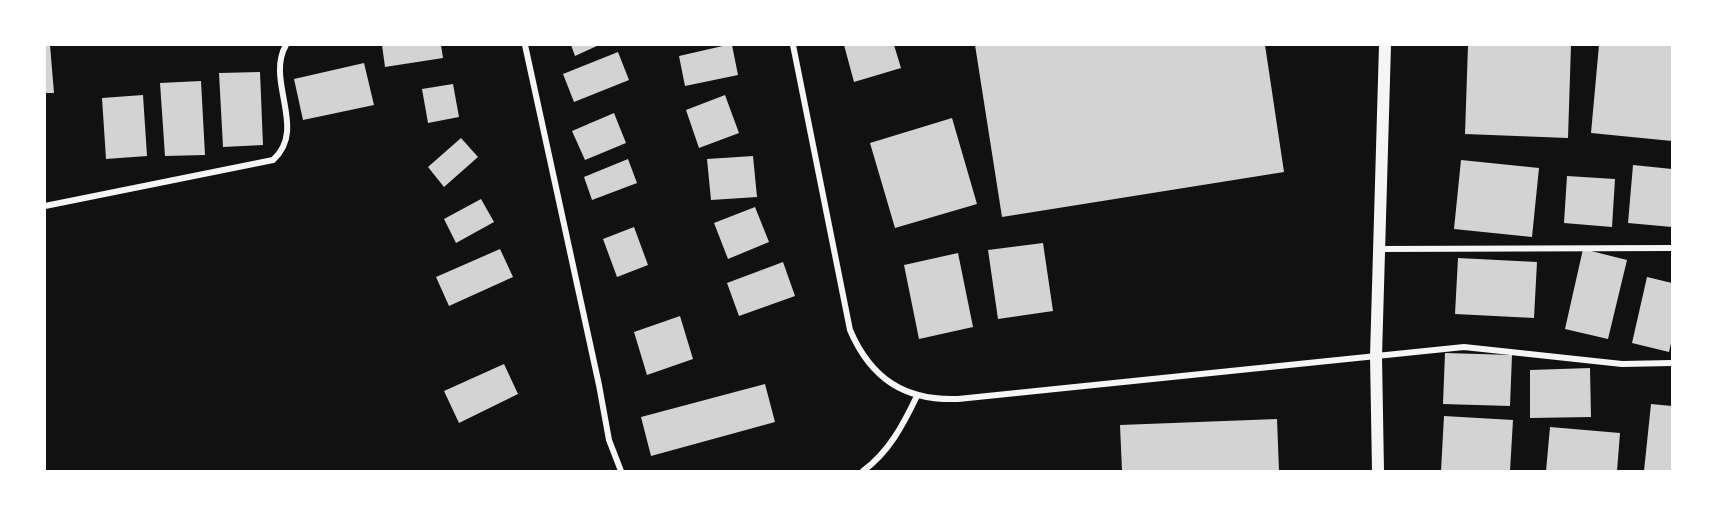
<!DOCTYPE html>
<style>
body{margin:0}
#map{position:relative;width:1717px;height:516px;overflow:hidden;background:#111;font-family:Raleway,sans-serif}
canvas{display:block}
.frame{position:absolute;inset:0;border:46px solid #fff;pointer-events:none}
</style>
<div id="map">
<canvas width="1717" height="516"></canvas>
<div class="frame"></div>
</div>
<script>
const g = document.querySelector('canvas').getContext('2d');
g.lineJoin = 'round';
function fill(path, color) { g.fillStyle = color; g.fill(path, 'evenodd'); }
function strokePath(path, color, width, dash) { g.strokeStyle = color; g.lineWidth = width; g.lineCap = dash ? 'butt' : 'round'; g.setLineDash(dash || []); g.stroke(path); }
const building = new Path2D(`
 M 45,45 L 50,45 L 54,93 L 45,93 Z
 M 382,45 L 441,45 L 443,58 L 385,67 Z
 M 571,45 L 599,45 L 575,56 Z
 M 727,45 L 732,45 L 738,75 L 685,86 L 679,56 Z
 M 844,45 L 894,45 L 901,68 L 854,82 Z
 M 975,45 L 1265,45 L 1284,172 L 1002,217 Z
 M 1468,45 L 1571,45 L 1568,138 L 1465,134 Z
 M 1599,45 L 1672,45 L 1672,141 L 1591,133 Z
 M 618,52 L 629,80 L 574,102 L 563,74 Z
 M 364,63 L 374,105 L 303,120 L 294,79 Z
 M 260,72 L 263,145 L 223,147 L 219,73 Z
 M 201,81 L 205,155 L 165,156 L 160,83 Z
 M 453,84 L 459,117 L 428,123 L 422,89 Z
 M 143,95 L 147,156 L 106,159 L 102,98 Z
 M 725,95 L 739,133 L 699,148 L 686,110 Z
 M 614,113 L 626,143 L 585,160 L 572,131 Z
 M 952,118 L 977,204 L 895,228 L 870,143 Z
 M 461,138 L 478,157 L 444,187 L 428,167 Z
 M 753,156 L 757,197 L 711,200 L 707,159 Z
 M 628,159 L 637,183 L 592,200 L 584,177 Z
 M 1461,160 L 1539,168 L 1532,237 L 1454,229 Z
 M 1633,165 L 1672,169 L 1672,227 L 1628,223 Z
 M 1567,176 L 1615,179 L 1612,227 L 1564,223 Z
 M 481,199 L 494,222 L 456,243 L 444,219 Z
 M 755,207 L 769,242 L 728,259 L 714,223 Z
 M 634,227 L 648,265 L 617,277 L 603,239 Z
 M 1043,243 L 1053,311 L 998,319 L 988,250 Z
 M 500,249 L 513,277 L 449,306 L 436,277 Z
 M 1583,249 L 1627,260 L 1608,339 L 1565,329 Z
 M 958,253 L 973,327 L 919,339 L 904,265 Z
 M 1458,258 L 1537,262 L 1534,318 L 1455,314 Z
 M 783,262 L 795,296 L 739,316 L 727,283 Z
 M 1647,277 L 1672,283 L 1672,339 L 1669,352 L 1632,343 Z
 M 680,316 L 693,359 L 647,375 L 634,332 Z
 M 1445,353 L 1512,355 L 1510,406 L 1443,404 Z
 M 504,364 L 518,394 L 459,423 L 444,391 Z
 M 1590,368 L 1591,417 L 1530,418 L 1530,370 Z
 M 765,384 L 775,422 L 651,456 L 641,417 Z
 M 1651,404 L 1672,406 L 1672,471 L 1644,471 Z
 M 1444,416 L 1513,420 L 1510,471 L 1441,471 Z
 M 1277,419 L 1279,471 L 1122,471 L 1120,425 Z
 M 1550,427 L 1620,433 L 1617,471 L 1546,471 Z`);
const minor = new Path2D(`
 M 525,45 L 599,385 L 609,440 L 621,471
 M 793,45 L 850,330 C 871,379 905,401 958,399 L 1464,347 L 1622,364 L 1672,363
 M 45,206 L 273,160 C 308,129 265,81 286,45
 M 1380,249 L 1672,248
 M 863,471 C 889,452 903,425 917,396`);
const secondary = new Path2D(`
 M 1378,471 L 1376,356 L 1385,45`);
fill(building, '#d3d3d3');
strokePath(minor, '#f5f5f5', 6);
strokePath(secondary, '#f5f5f5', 12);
</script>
